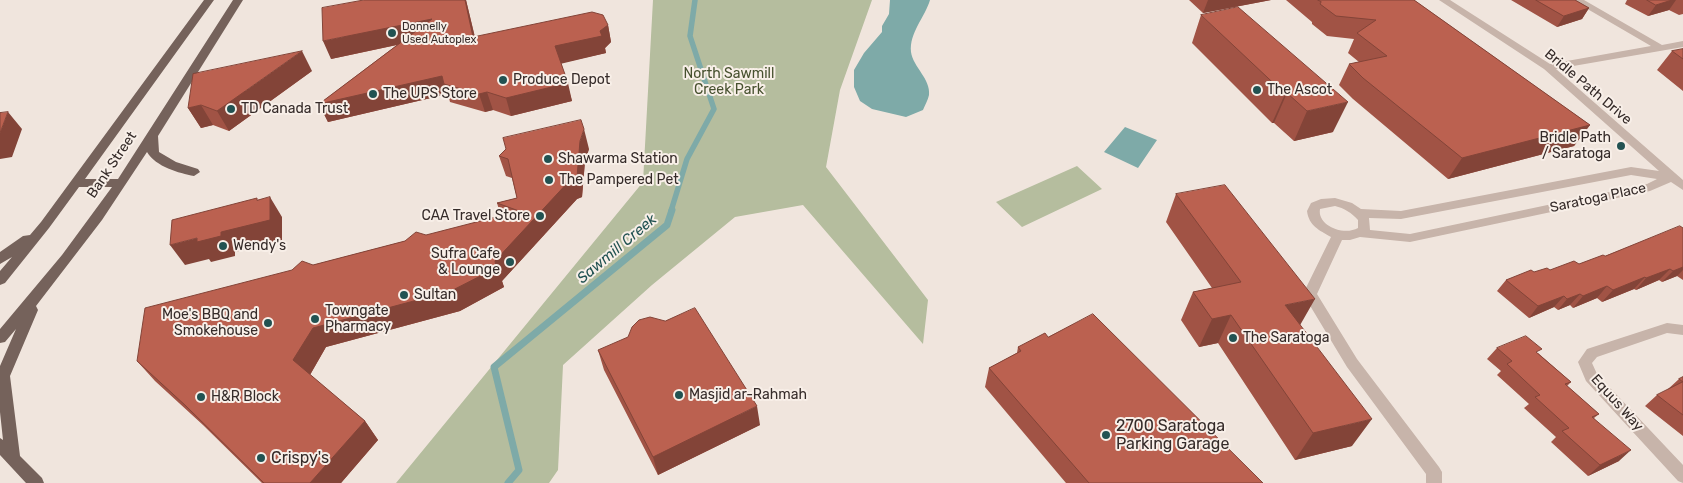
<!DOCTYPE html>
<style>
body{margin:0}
canvas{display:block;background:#f0e5dd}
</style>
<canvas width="1683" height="483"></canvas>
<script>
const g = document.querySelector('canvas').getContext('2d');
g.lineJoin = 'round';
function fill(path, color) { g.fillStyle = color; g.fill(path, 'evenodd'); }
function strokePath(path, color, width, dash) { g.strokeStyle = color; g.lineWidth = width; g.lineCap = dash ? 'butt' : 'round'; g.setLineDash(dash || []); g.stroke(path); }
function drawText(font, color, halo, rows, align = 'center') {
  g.font = font + ' Rubik,sans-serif'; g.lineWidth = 4; g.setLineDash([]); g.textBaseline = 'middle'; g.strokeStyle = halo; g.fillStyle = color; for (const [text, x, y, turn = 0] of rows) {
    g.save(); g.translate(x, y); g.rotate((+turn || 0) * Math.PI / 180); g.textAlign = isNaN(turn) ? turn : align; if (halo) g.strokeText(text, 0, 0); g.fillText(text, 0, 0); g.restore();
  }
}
const green = new Path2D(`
 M 653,0 L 872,0 L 840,90 L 826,167 L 928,300 L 923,344 L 803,205 L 735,217 L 652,285 L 563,365 L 558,470 L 549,483 L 396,483 L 643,182 Z
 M 1077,166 L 1102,189 L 1022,227 L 996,202 Z`);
const water = new Path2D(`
 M 890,0 L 930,0 C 925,17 909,33 911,52 C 913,67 931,79 929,95 C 928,100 925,105 923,110 L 906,117 L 872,109 L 860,101 L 854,87 L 854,70 L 864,53 L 882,32 L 882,26 L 889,14 Z
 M 1125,127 L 1157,140 L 1138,168 L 1104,152 Z`);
const streamFar1 = new Path2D(`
 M 671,211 L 687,159 L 714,109 L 690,36 L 695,0`);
const stream = new Path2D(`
 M 508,483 L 519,470 L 494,367 L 667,225 L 672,210`);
const minor = new Path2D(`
 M 1439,0 L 1450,0 L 1550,64 L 1651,46 L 1572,0 L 1584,0 L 1662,45 L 1683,41 L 1683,47 L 1556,69 L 1683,180 L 1683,190 L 1671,182 L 1650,191 L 1410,242 L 1360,237 L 1350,240 L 1342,240 L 1317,294 L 1357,359 L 1439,467 L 1442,472 L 1442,483 L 1426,483 L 1426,474 L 1347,367 L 1303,294 L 1331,237 C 1319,230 1309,226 1307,211 L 1311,203 L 1321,199 L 1335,198 L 1352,203 L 1361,209 L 1401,211 L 1631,167 L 1659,171 L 1544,69 ZM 1631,175 L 1657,179 L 1647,184 L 1410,234 L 1370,230 L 1369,218 L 1401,219 ZM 1335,206 C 1344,208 1352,213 1358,220 L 1358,228 C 1344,236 1317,226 1320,209 Z
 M 1667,323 L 1683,325 L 1683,335 L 1667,333 L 1597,357 L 1592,363 L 1597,374 L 1683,465 L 1683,483 L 1678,481 L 1586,381 L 1578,362 L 1587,349 Z`);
const major = new Path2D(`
 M 204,0 L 214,0 L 85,179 L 118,179 L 233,0 L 243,0 L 158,136 L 159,152 L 176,162 L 198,169 L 200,172 L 194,176 C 179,173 156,167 147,152 L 102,220 L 36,306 L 38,310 L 10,376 L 20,456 L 42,478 L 44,483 L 26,483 L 0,455 L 0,438 L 3,440 L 0,412 L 0,366 L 16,329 L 5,342 L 0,343 L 0,329 L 62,255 L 112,187 L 79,187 L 49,228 L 5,283 L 0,285 L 0,271 L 12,257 L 0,264 L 0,252 L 23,236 L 30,235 L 41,222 Z`);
const wall = new Path2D(`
 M 364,0 L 466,0 L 475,37 L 608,25 L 611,42 L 605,48 L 606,53 L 561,63 L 572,101 L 511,116 L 493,110 L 485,112 L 450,102 L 448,94 L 328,122 L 319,104 L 397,45 L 331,59 Z
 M 1189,0 L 1271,0 L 1203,13 Z
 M 1286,0 L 1414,0 L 1590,125 L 1574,146 L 1448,179 L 1353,99 L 1339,85 L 1349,64 L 1359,62 L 1348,53 L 1354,39 L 1327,36 L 1312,24 L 1312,22 Z
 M 1511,0 L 1575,0 L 1589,8 L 1582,19 L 1557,27 Z
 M 1627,0 L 1683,0 L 1683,14 L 1679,15 L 1669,10 L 1648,16 L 1625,4 Z
 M 1201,15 L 1333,132 L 1294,141 L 1274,123 L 1272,123 L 1192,43 Z
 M 1683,49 L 1683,91 L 1657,70 L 1672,51 Z
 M 312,71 L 229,131 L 213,125 L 201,128 L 188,108 Z
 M 589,149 L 585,161 L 582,197 L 577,199 L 502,281 L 504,287 L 460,311 L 326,347 L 310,375 L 365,421 L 378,440 L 341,483 L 262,483 L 203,425 L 155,381 L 137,361 L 313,265 L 405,241 L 501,216 L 497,203 L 517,198 L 512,178 L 506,176 L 499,156 Z
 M 1176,194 L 1300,325 L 1352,446 L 1295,460 L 1218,343 L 1199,347 L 1181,320 L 1193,292 L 1212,288 L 1166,222 Z
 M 1683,228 L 1683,280 L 1677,276 L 1662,282 L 1659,280 L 1636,290 L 1634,289 L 1602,302 L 1597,298 L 1573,308 L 1570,305 L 1558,310 L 1554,307 L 1529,318 L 1497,291 L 1506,280 L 1534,272 L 1550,270 L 1579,264 L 1605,256 Z
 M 1048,337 L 1263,483 L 1066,483 L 985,387 L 989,368 L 1017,353 L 1018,347 Z
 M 1497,348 L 1538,353 L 1571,382 L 1567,386 L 1599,414 L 1594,418 L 1619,461 L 1588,476 L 1551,442 L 1556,437 L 1524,408 L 1529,404 L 1497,375 L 1501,371 L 1487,359 Z
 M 598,350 L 760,425 L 658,475 L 604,370 Z
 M 1683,377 L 1683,436 L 1645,406 L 1657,395 L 1667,390 L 1679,379 Z`);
const shadedWall = new Path2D(`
 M 465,0 L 466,0 L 479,55 L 473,37 Z
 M 1208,0 L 1271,0 L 1203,13 Z
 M 1672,0 L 1676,0 L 1669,10 L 1648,16 L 1656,5 Z
 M 1589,8 L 1582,19 L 1557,27 L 1564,16 Z
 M 432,19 L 438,36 L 331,59 L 323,41 Z
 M 608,25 L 611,42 L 605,48 L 606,53 L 560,64 L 555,46 L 600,31 Z
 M 302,51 L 312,71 L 229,131 L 217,111 Z
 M 442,76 L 444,84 L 448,94 L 328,122 L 319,104 Z
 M 568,83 L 572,101 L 511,116 L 506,98 Z
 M 487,92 L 493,110 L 485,112 L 479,94 Z
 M 1287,93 L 1274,123 L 1272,123 L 1285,94 Z
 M 1348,102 L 1333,132 L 1294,141 L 1307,111 Z
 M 201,105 L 213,125 L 201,128 L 188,108 Z
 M 8,112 L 22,129 L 12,157 L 0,159 L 0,133 Z
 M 1590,125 L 1574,146 L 1448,179 L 1462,158 Z
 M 584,129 L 589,149 L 585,161 L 582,197 L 577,199 L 502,281 L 504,287 L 460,311 L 326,347 L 307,380 L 293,360 L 313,328 L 495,261 L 580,141 Z
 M 270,197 L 282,217 L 282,240 L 235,252 L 235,256 L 211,262 L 209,259 L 185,265 L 170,245 L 221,232 Z
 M 1683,267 L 1683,270 L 1677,276 L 1662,282 L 1673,271 Z
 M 1670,269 L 1659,280 L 1636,290 L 1646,278 Z
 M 1645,277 L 1634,289 L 1602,302 L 1613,290 Z
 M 1607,286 L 1597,298 L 1573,308 L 1583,296 Z
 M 1580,294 L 1570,305 L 1558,310 L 1567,299 Z
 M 1564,296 L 1554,307 L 1529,318 L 1538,306 Z
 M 1315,299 L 1299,327 L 1285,305 Z
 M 1231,315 L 1218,343 L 1199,347 L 1212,319 Z
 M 757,406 L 760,425 L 658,475 L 653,457 Z
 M 1372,419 L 1352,446 L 1295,460 L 1313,433 Z
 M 365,421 L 378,440 L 341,483 L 310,483 Z
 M 1631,450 L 1619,461 L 1588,476 L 1600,465 Z`);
const building = new Path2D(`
 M 364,0 L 465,0 L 473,37 L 592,12 L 603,15 L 608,25 L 600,31 L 602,36 L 555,46 L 568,83 L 506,98 L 487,92 L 479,94 L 444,84 L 442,76 L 319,104 L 432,19 L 323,41 L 322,8 Z
 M 1318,0 L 1414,0 L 1590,125 L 1462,158 L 1363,78 L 1349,64 L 1387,56 L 1357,33 L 1376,20 L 1336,16 L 1320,4 L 1321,2 Z
 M 1536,0 L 1575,0 L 1589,8 L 1564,16 Z
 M 1647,0 L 1672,0 L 1656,5 Z
 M 1238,7 L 1348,102 L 1307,111 L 1287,93 L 1285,94 L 1201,15 Z
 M 1683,49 L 1683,59 L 1672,51 Z
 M 302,51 L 217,111 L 201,105 L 188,108 L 193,74 Z
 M 8,112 L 0,133 L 0,113 Z
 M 581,120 L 584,129 L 580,141 L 577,177 L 571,179 L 495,261 L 496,268 L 451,291 L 313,328 L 293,360 L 365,421 L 310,483 L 264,483 L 186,406 L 137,361 L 145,308 L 292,270 L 302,261 L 313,265 L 405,241 L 416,232 L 426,235 L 519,211 L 497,203 L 517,198 L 508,159 L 499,156 L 506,149 L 503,138 Z
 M 1225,185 L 1315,299 L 1285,305 L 1372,419 L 1313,433 L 1231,315 L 1212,319 L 1193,292 L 1241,282 L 1176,194 Z
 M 270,197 L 270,220 L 221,232 L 221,236 L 197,242 L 197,238 L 170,245 L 172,220 L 257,198 L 257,200 Z
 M 1680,226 L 1683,228 L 1683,267 L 1673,271 L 1670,269 L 1646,278 L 1645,277 L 1613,290 L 1607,286 L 1583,296 L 1580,294 L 1567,299 L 1564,296 L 1538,306 L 1506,280 L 1531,270 L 1534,272 L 1547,268 L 1550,270 L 1574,261 L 1579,264 L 1603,255 L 1605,256 Z
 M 695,308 L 757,406 L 653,457 L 598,350 L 628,337 L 632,327 L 639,320 L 650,317 L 665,321 Z
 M 1093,314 L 1263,483 L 1089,483 L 989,368 L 1021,351 L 1018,347 L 1045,333 L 1048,337 Z
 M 1526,336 L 1542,349 L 1536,352 L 1571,382 L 1565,384 L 1599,414 L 1592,417 L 1631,450 L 1600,465 L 1562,431 L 1569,428 L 1535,397 L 1540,395 L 1507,364 L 1512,361 L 1497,348 Z
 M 1683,377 L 1683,382 L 1679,379 Z
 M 1683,382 L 1683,415 L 1657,395 Z`);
const markers = [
 [392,33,5,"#225252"],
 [503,80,5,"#225252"],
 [1257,90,5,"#225252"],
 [373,94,5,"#225252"],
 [231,109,5,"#225252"],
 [1621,146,5,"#225252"],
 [548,159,5,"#225252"],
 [549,180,5,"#225252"],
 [540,216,5,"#225252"],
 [223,246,5,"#225252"],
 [510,262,5,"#225252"],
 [404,295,5,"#225252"],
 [315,319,5,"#225252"],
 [268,323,5,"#225252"],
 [1233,338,5,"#225252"],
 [679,395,5,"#225252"],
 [201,397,5,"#225252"],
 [1106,435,5,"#225252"],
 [261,458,5,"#225252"]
];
const farPoinames = [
 ["Donnelly",402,27],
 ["Used Autoplex",402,40]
];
const parkNames = [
 ["North Sawmill",729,74],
 ["Creek Park",729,90]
];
const poiNames = [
 ["Produce Depot",513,80],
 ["The Ascot",1267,90],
 ["The UPS Store",383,94],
 ["TD Canada Trust",241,109],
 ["Bridle Path",1611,138,"right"],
 ["/ Saratoga",1611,154,"right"],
 ["Shawarma Station",558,159],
 ["The Pampered Pet",559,180],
 ["CAA Travel Store",530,216,"right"],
 ["Wendy's",233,246],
 ["Sufra Cafe",500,254,"right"],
 ["& Lounge",500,270,"right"],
 ["Sultan",414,295],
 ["Towngate",325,311],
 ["Pharmacy",325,327],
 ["Moe's BBQ and",258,315,"right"],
 ["Smokehouse",258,331,"right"],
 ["The Saratoga",1243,338],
 ["Masjid ar-Rahmah",689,395],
 ["H&R Block",211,397]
];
const streetNames = [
 ["Bridle Path Drive",1588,87,40],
 ["Bank Street",112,165,-56],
 ["Saratoga Place",1598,198,-12],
 ["Equus Way",1617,403,48]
];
const waterNames = [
 ["Sawmill Creek",617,249,-40]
];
const nearPoinames = [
 ["2700 Saratoga",1116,426],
 ["Parking Garage",1116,444],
 ["Crispy's",271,458]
];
fill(green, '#b5bd9e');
fill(water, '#7eaaa8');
strokePath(streamFar1, '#7eaaa8', 5.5);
strokePath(stream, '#7eaaa8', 7);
fill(minor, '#c7b4aa');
fill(major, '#75625b');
fill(wall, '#a15345');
fill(shadedWall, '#834438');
fill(building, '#bb6150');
strokePath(building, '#834438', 1);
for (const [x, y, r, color] of markers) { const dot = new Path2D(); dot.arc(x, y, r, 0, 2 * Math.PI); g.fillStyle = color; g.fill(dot); strokePath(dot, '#f8efe8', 2); }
drawText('11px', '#352b29', '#f8efe8', farPoinames, 'left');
drawText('14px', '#47512f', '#f8efe8', parkNames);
drawText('14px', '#352b29', '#f8efe8', poiNames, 'left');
drawText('14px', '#352b29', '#f8efe8', streetNames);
drawText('italic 15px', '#225252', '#f8efe8', waterNames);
drawText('16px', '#352b29', '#f8efe8', nearPoinames, 'left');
</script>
